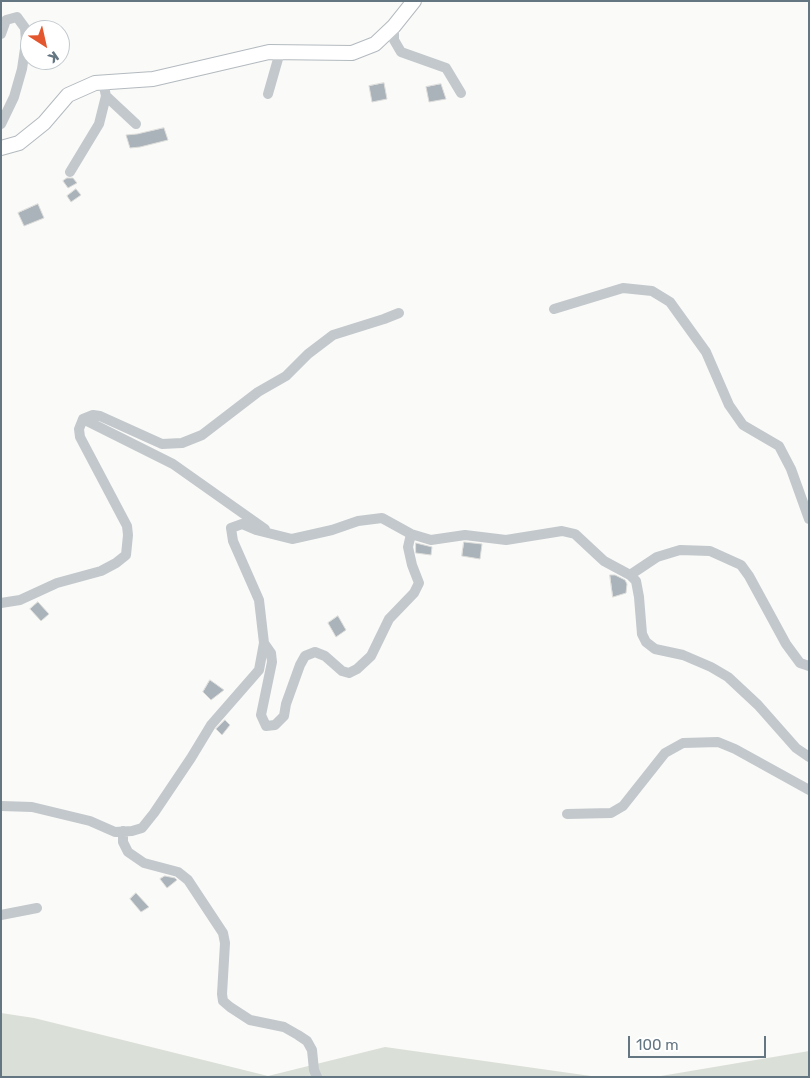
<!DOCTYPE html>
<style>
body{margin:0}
#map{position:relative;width:810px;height:1078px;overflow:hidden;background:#fafaf8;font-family:Rubik,sans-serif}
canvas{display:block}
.frame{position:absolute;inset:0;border:2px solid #657683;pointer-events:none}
.north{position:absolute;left:20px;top:20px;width:50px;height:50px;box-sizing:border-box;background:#fff;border:1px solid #c1c8cd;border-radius:50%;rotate:145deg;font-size:14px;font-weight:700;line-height:20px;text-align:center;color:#657683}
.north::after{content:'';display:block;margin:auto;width:18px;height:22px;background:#e4572e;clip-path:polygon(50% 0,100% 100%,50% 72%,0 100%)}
.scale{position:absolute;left:628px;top:1036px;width:138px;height:22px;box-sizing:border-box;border:2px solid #657683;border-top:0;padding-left:6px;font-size:15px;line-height:18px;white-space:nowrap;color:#657683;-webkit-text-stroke:4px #fff;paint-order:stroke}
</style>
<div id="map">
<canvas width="810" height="1078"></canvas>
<div class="frame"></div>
<div class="north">K</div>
<div class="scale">100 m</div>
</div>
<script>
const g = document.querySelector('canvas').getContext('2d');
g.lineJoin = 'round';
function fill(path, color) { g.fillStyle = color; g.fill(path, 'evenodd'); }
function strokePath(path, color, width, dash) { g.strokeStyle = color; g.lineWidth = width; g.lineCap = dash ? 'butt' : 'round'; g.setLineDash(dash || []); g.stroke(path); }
const green = new Path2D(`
 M 1,1013 L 34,1018 L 268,1076 L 385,1047 L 598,1077 L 1,1077 Z
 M 809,1051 L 809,1077 L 655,1077 Z`);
const building = new Path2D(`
 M 384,83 L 387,99 L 372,102 L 369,86 Z
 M 441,84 L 446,99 L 429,102 L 426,87 Z
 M 164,128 L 168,140 L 140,147 L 130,148 L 126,135 L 137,134 Z
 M 67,178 L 73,178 L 77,183 L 68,188 L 63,181 Z
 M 76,189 L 81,195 L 71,202 L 67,196 Z
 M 38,204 L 44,218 L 24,226 L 18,213 Z
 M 464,542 L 482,544 L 480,559 L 462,556 Z
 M 416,543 L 432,547 L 431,555 L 416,553 Z
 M 610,575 L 615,575 L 625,580 L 627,584 L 626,593 L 613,597 Z
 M 38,602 L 49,614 L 41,621 L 30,609 Z
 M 338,616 L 346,630 L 336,637 L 328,623 Z
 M 210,680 L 224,690 L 211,700 L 203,692 Z
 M 225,720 L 230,725 L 222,735 L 216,729 Z
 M 165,876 L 175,878 L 177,880 L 167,888 L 160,879 Z
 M 136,893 L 149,907 L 141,912 L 130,899 Z`);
const street = new Path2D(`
 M 394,26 L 394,40 L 401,52 L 446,68 L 461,93
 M 1,34 L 6,20 L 17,17 L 25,28 L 26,42 L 22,69 L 14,97 L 1,124
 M 268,94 L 280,52
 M 106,96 L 136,124
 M 70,172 L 99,124 L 106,96 L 103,82
 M 554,309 L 623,288 L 652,291 L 670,302 L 706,352 L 729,405 L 743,425 L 779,446 L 791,469 L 809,519
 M 83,419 L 173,464 L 265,529
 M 630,575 L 657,557 L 680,550 L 710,551 L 741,565 L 749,576 L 786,644 L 800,663 L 809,666
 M 1,603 L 20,600 L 57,583 L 101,571 L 116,563 L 126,555 L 128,535 L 127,526 L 80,437 L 79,429 L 83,419 L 93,415 L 100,416 L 162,444 L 182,443 L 202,435 L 258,392 L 286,376 L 308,354 L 333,335 L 384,319 L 399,313
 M 264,643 L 271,653 L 272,662 L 261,715 L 266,726 L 275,725 L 284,716 L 286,704 L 300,665 L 305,656 L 315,652 L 325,656 L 342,671 L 349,673 L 357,669 L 371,656 L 389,619 L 414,593 L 419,583 L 412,565 L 408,547 L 411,534
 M 1,806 L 32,807 L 90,821 L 115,832 L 132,831 L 142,828 L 154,813 L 191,758 L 211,725 L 259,670 L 264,643 L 259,600 L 233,541 L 231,528 L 242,524 L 256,530 L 292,539 L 332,530 L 358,521 L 382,518 L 411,534 L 431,540 L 465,535 L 506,540 L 562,531 L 575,534 L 604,561 L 630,575 L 636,581 L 639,597 L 642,634 L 646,642 L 655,649 L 683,655 L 711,667 L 728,677 L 758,705 L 796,748 L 809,757
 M 567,814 L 611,813 L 623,806 L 665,753 L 683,743 L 718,742 L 735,749 L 809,790
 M 123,831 L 123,842 L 128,852 L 144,863 L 178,872 L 188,880 L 223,933 L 225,943 L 222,994 L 223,1001 L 230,1007 L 250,1020 L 284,1027 L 298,1035 L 307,1041 L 312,1050 L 314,1070 L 317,1077
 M 1,915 L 37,908`);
const secondary = new Path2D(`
 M 1,148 L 19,143 L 44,123 L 68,95 L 95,83 L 153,79 L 269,52 L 352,53 L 375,44 L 394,26 L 414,1`);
fill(green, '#dadfd7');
fill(building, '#aab3b9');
strokePath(building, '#dcdcda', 1);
strokePath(secondary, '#b3babf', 16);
strokePath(street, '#c3c8cc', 10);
strokePath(secondary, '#fff', 14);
</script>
